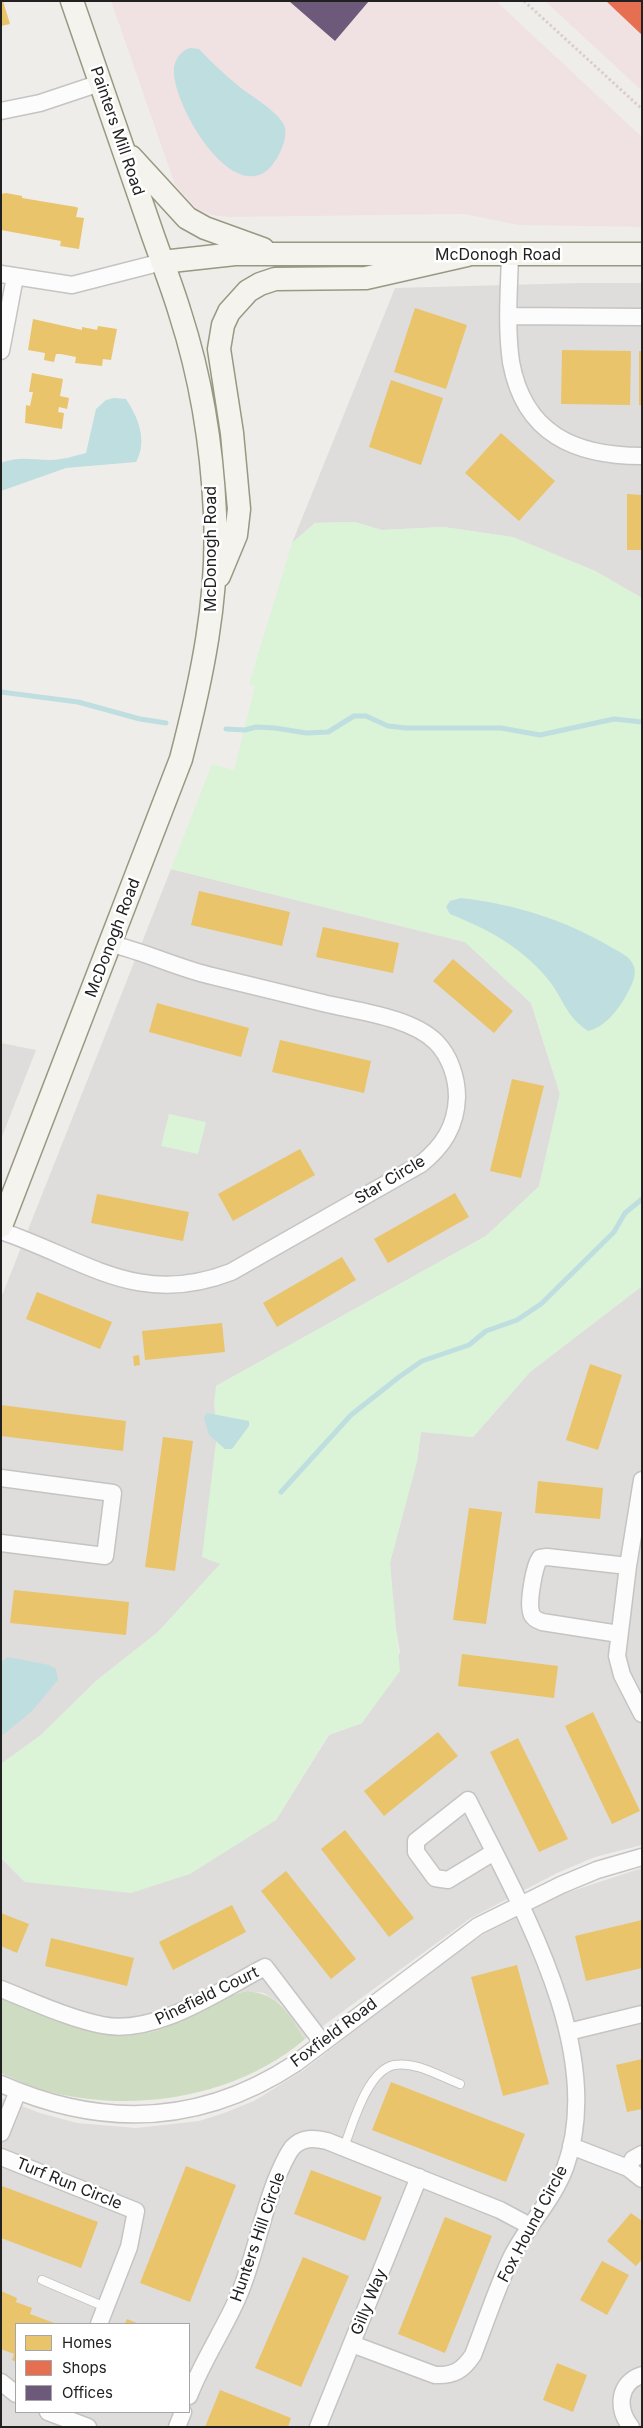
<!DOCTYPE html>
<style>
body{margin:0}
#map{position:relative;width:643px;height:2428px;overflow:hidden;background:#efedea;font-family:Inter,sans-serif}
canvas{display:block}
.frame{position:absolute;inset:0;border:2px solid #212121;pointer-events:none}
.legend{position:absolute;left:15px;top:2323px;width:175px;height:90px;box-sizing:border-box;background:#fff;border:1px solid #a6a6a6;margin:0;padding:6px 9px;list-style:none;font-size:15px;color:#212121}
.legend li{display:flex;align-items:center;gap:10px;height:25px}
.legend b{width:25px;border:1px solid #a6a6a6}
</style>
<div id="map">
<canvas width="643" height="2428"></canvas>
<div class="frame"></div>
<ul class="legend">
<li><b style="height:14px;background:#e9c46a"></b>Homes</li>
<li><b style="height:14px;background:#e76f51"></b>Shops</li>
<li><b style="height:14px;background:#6d597a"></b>Offices</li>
</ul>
</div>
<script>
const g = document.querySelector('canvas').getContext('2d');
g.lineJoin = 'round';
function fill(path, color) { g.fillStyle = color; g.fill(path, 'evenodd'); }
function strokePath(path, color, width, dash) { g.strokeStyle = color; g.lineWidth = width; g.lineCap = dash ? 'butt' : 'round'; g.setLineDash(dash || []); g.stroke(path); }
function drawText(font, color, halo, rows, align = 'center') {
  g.font = font + ' Inter,sans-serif'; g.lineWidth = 5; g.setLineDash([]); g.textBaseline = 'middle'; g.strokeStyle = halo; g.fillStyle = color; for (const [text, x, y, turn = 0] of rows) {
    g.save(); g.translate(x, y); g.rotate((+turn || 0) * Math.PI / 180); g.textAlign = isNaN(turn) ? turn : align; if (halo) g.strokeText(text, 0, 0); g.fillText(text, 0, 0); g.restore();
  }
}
const residential = new Path2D(`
 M 580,283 L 642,283 L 642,598 L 595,571 L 512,537 L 443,527 L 382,530 L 354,522 L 315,523 L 292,543 L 395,288 Z
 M 171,869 L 465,942 L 531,1003 L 560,1094 L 539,1187 L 486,1236 L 216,1386 L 221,1564 L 158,1632 L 96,1681 L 41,1735 L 1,1764 L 1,1298 Z
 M 1,1043 L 36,1050 L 1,1139 Z
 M 642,1286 L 642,1845 L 595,1857 L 557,1873 L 471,1918 L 305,2039 L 281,2004 L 264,1993 L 248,1991 L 233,1994 L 168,2026 L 146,2033 L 123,2036 L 98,2033 L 74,2027 L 1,1998 L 1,1858 L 25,1882 L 276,1820 L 329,1735 L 362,1723 L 400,1652 L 392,1608 L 390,1562 L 417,1461 L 421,1431 L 473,1437 L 530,1372 Z
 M 642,1868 L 642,2427 L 1,2427 L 1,2098 L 40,2113 L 77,2123 L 136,2128 L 199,2121 L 224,2113 L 254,2101 L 304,2070 L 443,1962 L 484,1934 L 563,1894 ZM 16,2324 L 189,2324 L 189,2412 L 16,2412 Z`);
const commercial = new Path2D(`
 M 111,1 L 496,1 L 642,137 L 642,227 L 518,225 L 464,214 L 228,217 L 212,215 L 197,209 L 175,185 Z
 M 545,1 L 642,1 L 642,91 Z`);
const forest = new Path2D(`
 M 248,1991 C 281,1995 287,2013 305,2039 C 239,2096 135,2114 51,2092 C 33,2088 17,2080 1,2073 L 1,1998 C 54,2019 114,2052 171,2025 C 196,2014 220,1996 248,1991 Z`);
const park = new Path2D(`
 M 354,522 L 382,530 L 443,527 L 513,537 L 595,571 L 642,598 L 642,1286 L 530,1372 L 473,1437 L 421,1432 L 417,1461 L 390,1563 L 400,1671 L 362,1723 L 328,1735 L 276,1820 L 190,1874 L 131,1893 L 25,1882 L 1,1858 L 1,1764 L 41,1735 L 96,1681 L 158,1632 L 220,1564 L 202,1557 L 217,1433 L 214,1403 L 216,1386 L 486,1236 L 539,1186 L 560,1093 L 531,1003 L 465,942 L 171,869 L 212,764 L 234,770 L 255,686 L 249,684 L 292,543 L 315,523 Z
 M 169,1114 L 206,1122 L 198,1154 L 161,1146 Z`);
const water = new Path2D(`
 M 190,48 L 199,49 C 212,63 226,76 241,88 C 253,97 278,112 284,125 C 290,138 276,165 265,172 C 226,198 170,99 174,67 C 176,58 181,51 190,48 Z
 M 114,398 L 126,399 C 138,417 148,441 136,462 L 66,468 L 1,491 L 1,463 C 20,456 31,460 50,460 C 62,460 74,456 86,453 L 96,409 L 106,400 Z
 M 461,898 C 513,904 563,919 609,946 C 619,952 631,956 634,967 C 637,977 630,988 626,996 C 617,1011 605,1027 588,1031 C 564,1015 563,996 546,977 C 520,946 487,929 450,914 L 446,907 L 450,901 Z
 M 207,1413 L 249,1421 L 249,1426 L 232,1449 L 225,1449 L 209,1435 L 204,1418 Z
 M 8,1657 L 49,1665 L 56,1669 L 58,1680 L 32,1711 L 4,1734 L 1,1735 L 1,1662 Z`);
const homes = new Path2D(`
 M 1,1 L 3,1 L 10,24 L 1,26 Z
 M 6,193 L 22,196 L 22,198 L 76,207 L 78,208 L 76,217 L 84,218 L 79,249 L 60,246 L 61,241 L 1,230 L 1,194 Z
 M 415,308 L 467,325 L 446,389 L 394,372 Z
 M 33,319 L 82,330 L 82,327 L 97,330 L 98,326 L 117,329 L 111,360 L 103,359 L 102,366 L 75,363 L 76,357 L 61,354 L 56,354 L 54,362 L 44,360 L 45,353 L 28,350 Z
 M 562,350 L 631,351 L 630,405 L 561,404 Z
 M 639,351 L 642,351 L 642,405 L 639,405 Z
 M 32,373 L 63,379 L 60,396 L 69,398 L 67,409 L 59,407 L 58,412 L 64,413 L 62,429 L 25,423 L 26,405 L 30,406 L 33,392 L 29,392 Z
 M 391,380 L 443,398 L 421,465 L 369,447 Z
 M 501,433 L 555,481 L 519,521 L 465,473 Z
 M 627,494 L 642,495 L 642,550 L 627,550 Z
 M 199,891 L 290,912 L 282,946 L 191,925 Z
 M 323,927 L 399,943 L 393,973 L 316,957 Z
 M 453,959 L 513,1011 L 494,1033 L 433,981 Z
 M 157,1003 L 249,1028 L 241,1057 L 149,1032 Z
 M 280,1040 L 371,1061 L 364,1093 L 272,1072 Z
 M 512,1079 L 544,1086 L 521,1178 L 490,1171 Z
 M 300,1149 L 315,1175 L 233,1221 L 218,1194 Z
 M 455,1193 L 469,1217 L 388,1263 L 374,1239 Z
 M 97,1194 L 189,1212 L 183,1241 L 91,1223 Z
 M 342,1257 L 356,1280 L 277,1327 L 263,1303 Z
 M 37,1292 L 112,1322 L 100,1349 L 26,1319 Z
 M 222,1323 L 225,1352 L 145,1360 L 142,1331 Z
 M 139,1355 L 140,1365 L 134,1366 L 133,1356 Z
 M 590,1364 L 622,1375 L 598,1450 L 566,1440 Z
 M 1,1405 L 126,1421 L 123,1451 L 1,1436 Z
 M 163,1437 L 193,1441 L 175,1571 L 145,1567 Z
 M 538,1481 L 603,1488 L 600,1519 L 535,1513 Z
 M 469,1508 L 502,1512 L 486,1624 L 453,1620 Z
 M 14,1590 L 129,1602 L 126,1635 L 10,1623 Z
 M 462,1654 L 558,1666 L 554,1698 L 458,1686 Z
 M 593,1712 L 640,1811 L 612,1824 L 565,1726 Z
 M 438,1732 L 458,1756 L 384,1816 L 364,1791 Z
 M 518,1738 L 568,1839 L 539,1852 L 490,1752 Z
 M 345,1830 L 414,1918 L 389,1937 L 321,1849 Z
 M 286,1871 L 356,1959 L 331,1979 L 261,1891 Z
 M 232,1905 L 246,1932 L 173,1970 L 159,1942 Z
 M 1,1913 L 29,1924 L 17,1953 L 1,1946 Z
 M 642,1920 L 642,1968 L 586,1981 L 575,1936 Z
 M 51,1938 L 134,1958 L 127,1986 L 45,1966 Z
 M 517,1965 L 549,2084 L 503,2096 L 471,1977 Z
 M 642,2059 L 642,2109 L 627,2112 L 616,2065 Z
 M 391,2082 L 525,2134 L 506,2182 L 372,2130 Z
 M 186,2166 L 236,2185 L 190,2302 L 140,2283 Z
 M 311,2170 L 382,2197 L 365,2241 L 294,2214 Z
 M 2,2186 L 98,2222 L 81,2268 L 1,2238 Z
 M 631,2213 L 642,2221 L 642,2259 L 636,2266 L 607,2241 Z
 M 445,2217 L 492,2236 L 445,2353 L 398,2334 Z
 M 303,2257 L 349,2276 L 301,2387 L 255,2368 Z
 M 602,2261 L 629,2275 L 607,2315 L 580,2300 Z
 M 1,2291 L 17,2298 L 16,2302 L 32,2308 L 30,2314 L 57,2324 L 16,2324 L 16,2362 L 12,2360 L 14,2354 L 1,2349 Z
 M 127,2319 L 139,2324 L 125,2324 Z
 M 557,2363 L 587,2375 L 573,2412 L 543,2400 Z
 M 220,2390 L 291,2418 L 288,2427 L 205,2427 Z`);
const shops = new Path2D(`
 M 606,1 L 642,1 L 642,35 Z`);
const offices = new Path2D(`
 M 289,1 L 369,1 L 335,41 Z`);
const stream = new Path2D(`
 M 1,692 L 78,702 L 140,719 L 166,723
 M 226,729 L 245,730 L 256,727 L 275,728 L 306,733 L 328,732 L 354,716 L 366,716 L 388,726 L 406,728 L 501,728 L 540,735 L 614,719 L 642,722
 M 281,1492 L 351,1415 L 399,1377 L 422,1361 L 469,1345 L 486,1331 L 517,1320 L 541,1304 L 614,1232 L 625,1213 L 642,1199`);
const path = new Path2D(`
 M 524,1 L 642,109`);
const lane = new Path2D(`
 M 344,2147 C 353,2124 367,2071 394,2065 C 416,2061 441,2077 460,2084
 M 42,2280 L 105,2307`);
const street = new Path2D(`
 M 1,111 L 40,103 L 100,83
 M 510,255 C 509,290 506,327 511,362 C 524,434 575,456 642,456
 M 1,274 L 72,285 L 162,262
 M 509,316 L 642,317
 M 1,351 L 15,277
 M 1,1231 C 86,1260 138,1308 231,1272 L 421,1164 C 443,1146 456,1127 457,1097 C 457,1078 450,1056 436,1042 C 411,1017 356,1011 323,1003 C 286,994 249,985 212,976 C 177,968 146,952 111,944
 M 1,1478 L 113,1493 L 105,1556 L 1,1543
 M 642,1480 L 628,1566 L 617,1656 L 622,1675 L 642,1714
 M 619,1634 L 542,1622 C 537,1620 532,1618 531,1612 C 528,1602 534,1566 540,1558 L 547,1557 L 628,1566
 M 1,1989 C 34,2002 68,2018 102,2025 C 156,2036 218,1991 265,1967 L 323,2043
 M 568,2032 L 642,2014
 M 1,2084 C 103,2129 202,2125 296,2063 L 478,1926 L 561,1885 L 597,1870 L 642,1857
 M 1,2133 L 18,2091
 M 571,2146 L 628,2168 L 642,2179
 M 1,2157 L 136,2211 L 129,2247 L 99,2324
 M 628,2168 L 633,2159 L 642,2154
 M 352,2344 L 435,2375 C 454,2376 463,2370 473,2355 C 486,2322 497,2287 512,2256 C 528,2225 553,2200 565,2168 C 608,2051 519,1903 468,1800 L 416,1841 L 416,1852 L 435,1878 L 448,1880 L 494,1852
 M 1,2382 L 16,2394
 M 189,2396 C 205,2354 232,2319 246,2276 C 258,2242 264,2208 278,2175 C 282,2166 286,2156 292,2148 C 302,2137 314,2138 327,2141 L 500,2210 L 530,2226
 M 48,2412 L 88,2427
 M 177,2427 L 183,2412
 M 318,2427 L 419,2177
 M 631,2427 C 617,2410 617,2383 642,2375`);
const secondary = new Path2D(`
 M 131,157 L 187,218 L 205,228 L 263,249
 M 162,262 L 235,254 L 642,254
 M 219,576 L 236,535 L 239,509 L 232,433 L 219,349 L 223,325 L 229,312 L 248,291 L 260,284 L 275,279 L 366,278 L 467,255
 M 1,1226 L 181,759 C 202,678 219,598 215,514 C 212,447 201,378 180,313 C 171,283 159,254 149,224 C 124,150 98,76 72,1`);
const streetNames = [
 ["Painters Mill Road",117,131,71],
 ["McDonogh Road",498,255],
 ["McDonogh Road",211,549,-90],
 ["McDonogh Road",113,938,-69],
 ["Star Circle",390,1180,-31],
 ["Pinefield Court",207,1996,-26],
 ["Foxfield Road",334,2033,-37],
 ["Turf Run Circle",69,2184,22],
 ["Fox Hound Circle",533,2224,-62],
 ["Hunters Hill Circle",258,2237,-71],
 ["Gilly Way",369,2302,-68]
];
fill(residential, '#dedddb');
fill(commercial, '#f0e2e2');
fill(forest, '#cedcc1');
fill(park, '#dbf3d7');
fill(water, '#bfdee0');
fill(homes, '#e9c46a');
fill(shops, '#e76f51');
fill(offices, '#6d597a');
strokePath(stream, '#bfdee0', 5);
strokePath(lane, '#c5c4c2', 10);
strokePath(street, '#c5c4c2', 19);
strokePath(secondary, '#999882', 25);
strokePath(path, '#dbcdcd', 3, [2.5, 2.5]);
strokePath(lane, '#fdfcfc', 8);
strokePath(street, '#fdfcfc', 16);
strokePath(secondary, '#f4f3ed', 22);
drawText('16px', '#212121', '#fff', streetNames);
</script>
